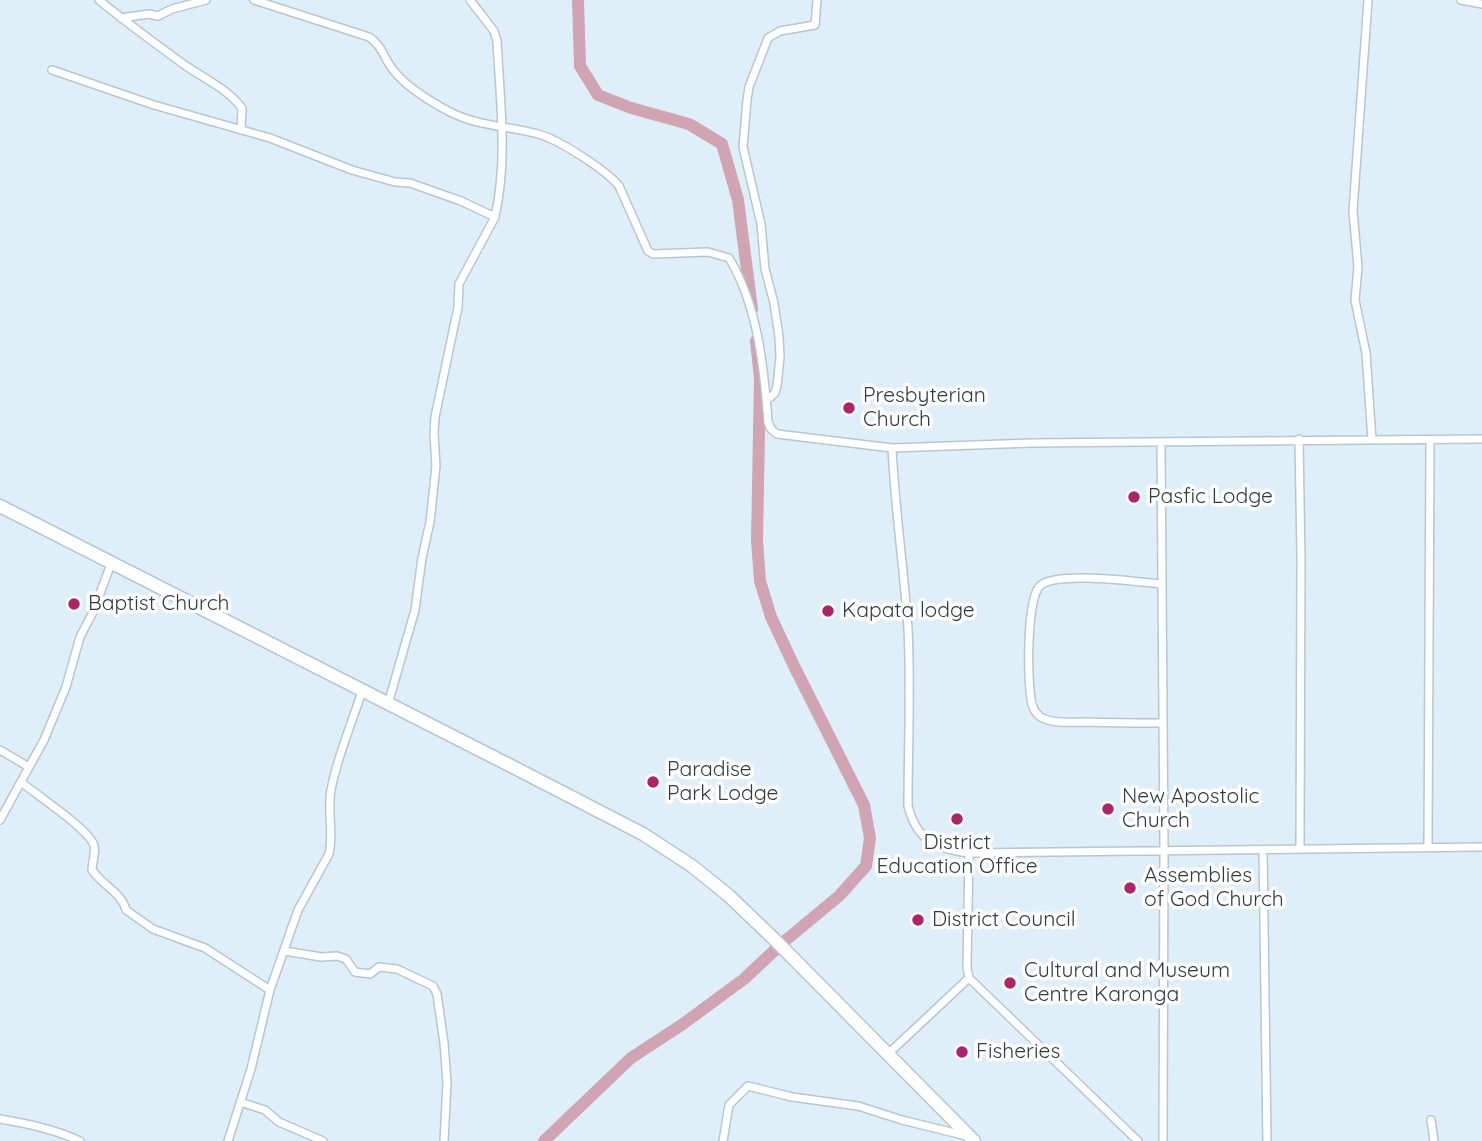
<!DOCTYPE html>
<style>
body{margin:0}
canvas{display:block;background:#deeff9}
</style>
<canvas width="1482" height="1141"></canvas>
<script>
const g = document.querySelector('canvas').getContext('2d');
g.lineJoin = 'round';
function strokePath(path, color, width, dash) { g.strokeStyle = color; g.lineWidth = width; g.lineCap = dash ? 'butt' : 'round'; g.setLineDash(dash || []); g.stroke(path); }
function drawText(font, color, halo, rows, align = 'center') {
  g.font = font + ' Quicksand,sans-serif'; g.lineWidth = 7; g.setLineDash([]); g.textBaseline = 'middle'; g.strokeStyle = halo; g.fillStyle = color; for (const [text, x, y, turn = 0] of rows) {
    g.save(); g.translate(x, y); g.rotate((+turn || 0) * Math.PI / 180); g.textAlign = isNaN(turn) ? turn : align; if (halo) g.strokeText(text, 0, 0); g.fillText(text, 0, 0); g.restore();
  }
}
const river = new Path2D(`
 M 578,0 L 580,66 L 598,95 L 631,108 L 689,124 L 722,144 L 738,200 L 752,309
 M 756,341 L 760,378 L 757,540 L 760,581 L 771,617 L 795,668 L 864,805 L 870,838 L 866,866 L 839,896 L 786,940
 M 544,1141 L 631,1058 L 683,1024 L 744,979 L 776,949`);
const minor = new Path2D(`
 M 99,0 C 127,23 157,45 186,66 C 207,80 226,88 242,108 L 241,130
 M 254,0 L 369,37 C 382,45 384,59 394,71 C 407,87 431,102 450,112 C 477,126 509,126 538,134 C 558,139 606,170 619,186 L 648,251 L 653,254 L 708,252 L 729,258 C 758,306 764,368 768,422 L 771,429 L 777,434 L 892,448 L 1031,443 L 1482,439
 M 470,0 L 494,31 L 497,41 C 500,100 508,159 495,217
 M 1368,0 L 1353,211 L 1358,267 L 1355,300 L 1366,353 L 1372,440
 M 1461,0 L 1482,4
 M 121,18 L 149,14 L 158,16 L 172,9 L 206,0
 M 52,70 L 154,105 L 270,138 L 352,170 L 395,182 L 410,183 L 461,201 L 495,217 L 459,284 L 458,307 L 435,417 L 434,434 L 436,466 L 430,522 L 422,558 L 415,610 L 388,704
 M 767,400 L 775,393 L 777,386 L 780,357 L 779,337 L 774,303 L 765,269 L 761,224 L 743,147 L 747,100 L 749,87 L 768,38 L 780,31 L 815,25 L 817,0
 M 1299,439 L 1301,558 L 1300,848
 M 1161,442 L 1164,850 L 1163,1141
 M 1162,584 C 1136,582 1060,571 1041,585 C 1026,595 1027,685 1032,704 C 1034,711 1038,717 1045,719 C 1057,724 1075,722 1088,722 C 1112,723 1137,723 1162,723
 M 0,750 L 29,767 L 0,820
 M 29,767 L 44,740 L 66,687 L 80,637 L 93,612 L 111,564
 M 21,782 C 38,796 84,826 93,843 C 97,850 92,862 92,870 C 102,885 122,893 126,910 L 153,929 L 205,948 L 270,990 L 251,1069 L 228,1141
 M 1428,847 L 1430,440
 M 1263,850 L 1267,1141
 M 969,853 L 1482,847
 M 285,951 L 321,957 L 337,956 L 346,959 L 355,972 L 370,974 L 379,967 L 397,969 L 433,986 L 437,994 L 444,1043 L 447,1083 L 444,1141
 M 969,978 L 1138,1141
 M 270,990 L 298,910 L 329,854 C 334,833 327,811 331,790 C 337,757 352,723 362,691
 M 888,1054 L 969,978 L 967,967 L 969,853 C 935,848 917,841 908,806 C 908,747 911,688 908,629 C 904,569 895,509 892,448
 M 240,1102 L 265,1110 L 279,1122 L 323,1141
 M 0,1119 C 28,1124 54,1129 80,1141
 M 1431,1120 L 1434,1141
 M 723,1141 L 729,1105 L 748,1086 L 792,1097 L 858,1106 L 902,1120 L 967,1136`);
const trunk = new Path2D(`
 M 0,506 L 519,770 L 643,834 L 692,866 L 728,895 L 773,938 L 974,1141`);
const markers = [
 [849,408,7,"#ad2569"],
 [1134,497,7,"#ad2569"],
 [74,604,7,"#ad2569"],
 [828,611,7,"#ad2569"],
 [653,782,7,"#ad2569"],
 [1108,809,7,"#ad2569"],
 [957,819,7,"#ad2569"],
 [1130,888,7,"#ad2569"],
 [918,920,7,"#ad2569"],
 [1010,983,7,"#ad2569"],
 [962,1052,7,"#ad2569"]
];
const poiNames = [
 ["Presbyterian",863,396],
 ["Church",863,420],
 ["Pasfic Lodge",1148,497],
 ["Baptist Church",88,604],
 ["Kapata lodge",842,611],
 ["Paradise",667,770],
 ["Park Lodge",667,794],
 ["New Apostolic",1122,797],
 ["Church",1122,821],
 ["District",957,843,"center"],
 ["Education Office",957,867,"center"],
 ["Assemblies",1144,876],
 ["of God Church",1144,900],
 ["District Council",932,920],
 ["Cultural and Museum",1024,971],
 ["Centre Karonga",1024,995],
 ["Fisheries",976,1052]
];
strokePath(river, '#d1a4b4', 12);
strokePath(minor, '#b7c7d1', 10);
strokePath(trunk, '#b7c7d1', 15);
strokePath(minor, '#fff', 7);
strokePath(trunk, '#fff', 12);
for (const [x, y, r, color] of markers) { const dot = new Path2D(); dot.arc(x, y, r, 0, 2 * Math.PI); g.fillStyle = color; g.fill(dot); strokePath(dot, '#fff', 2.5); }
drawText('21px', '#333a3e', '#fff', poiNames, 'left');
</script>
